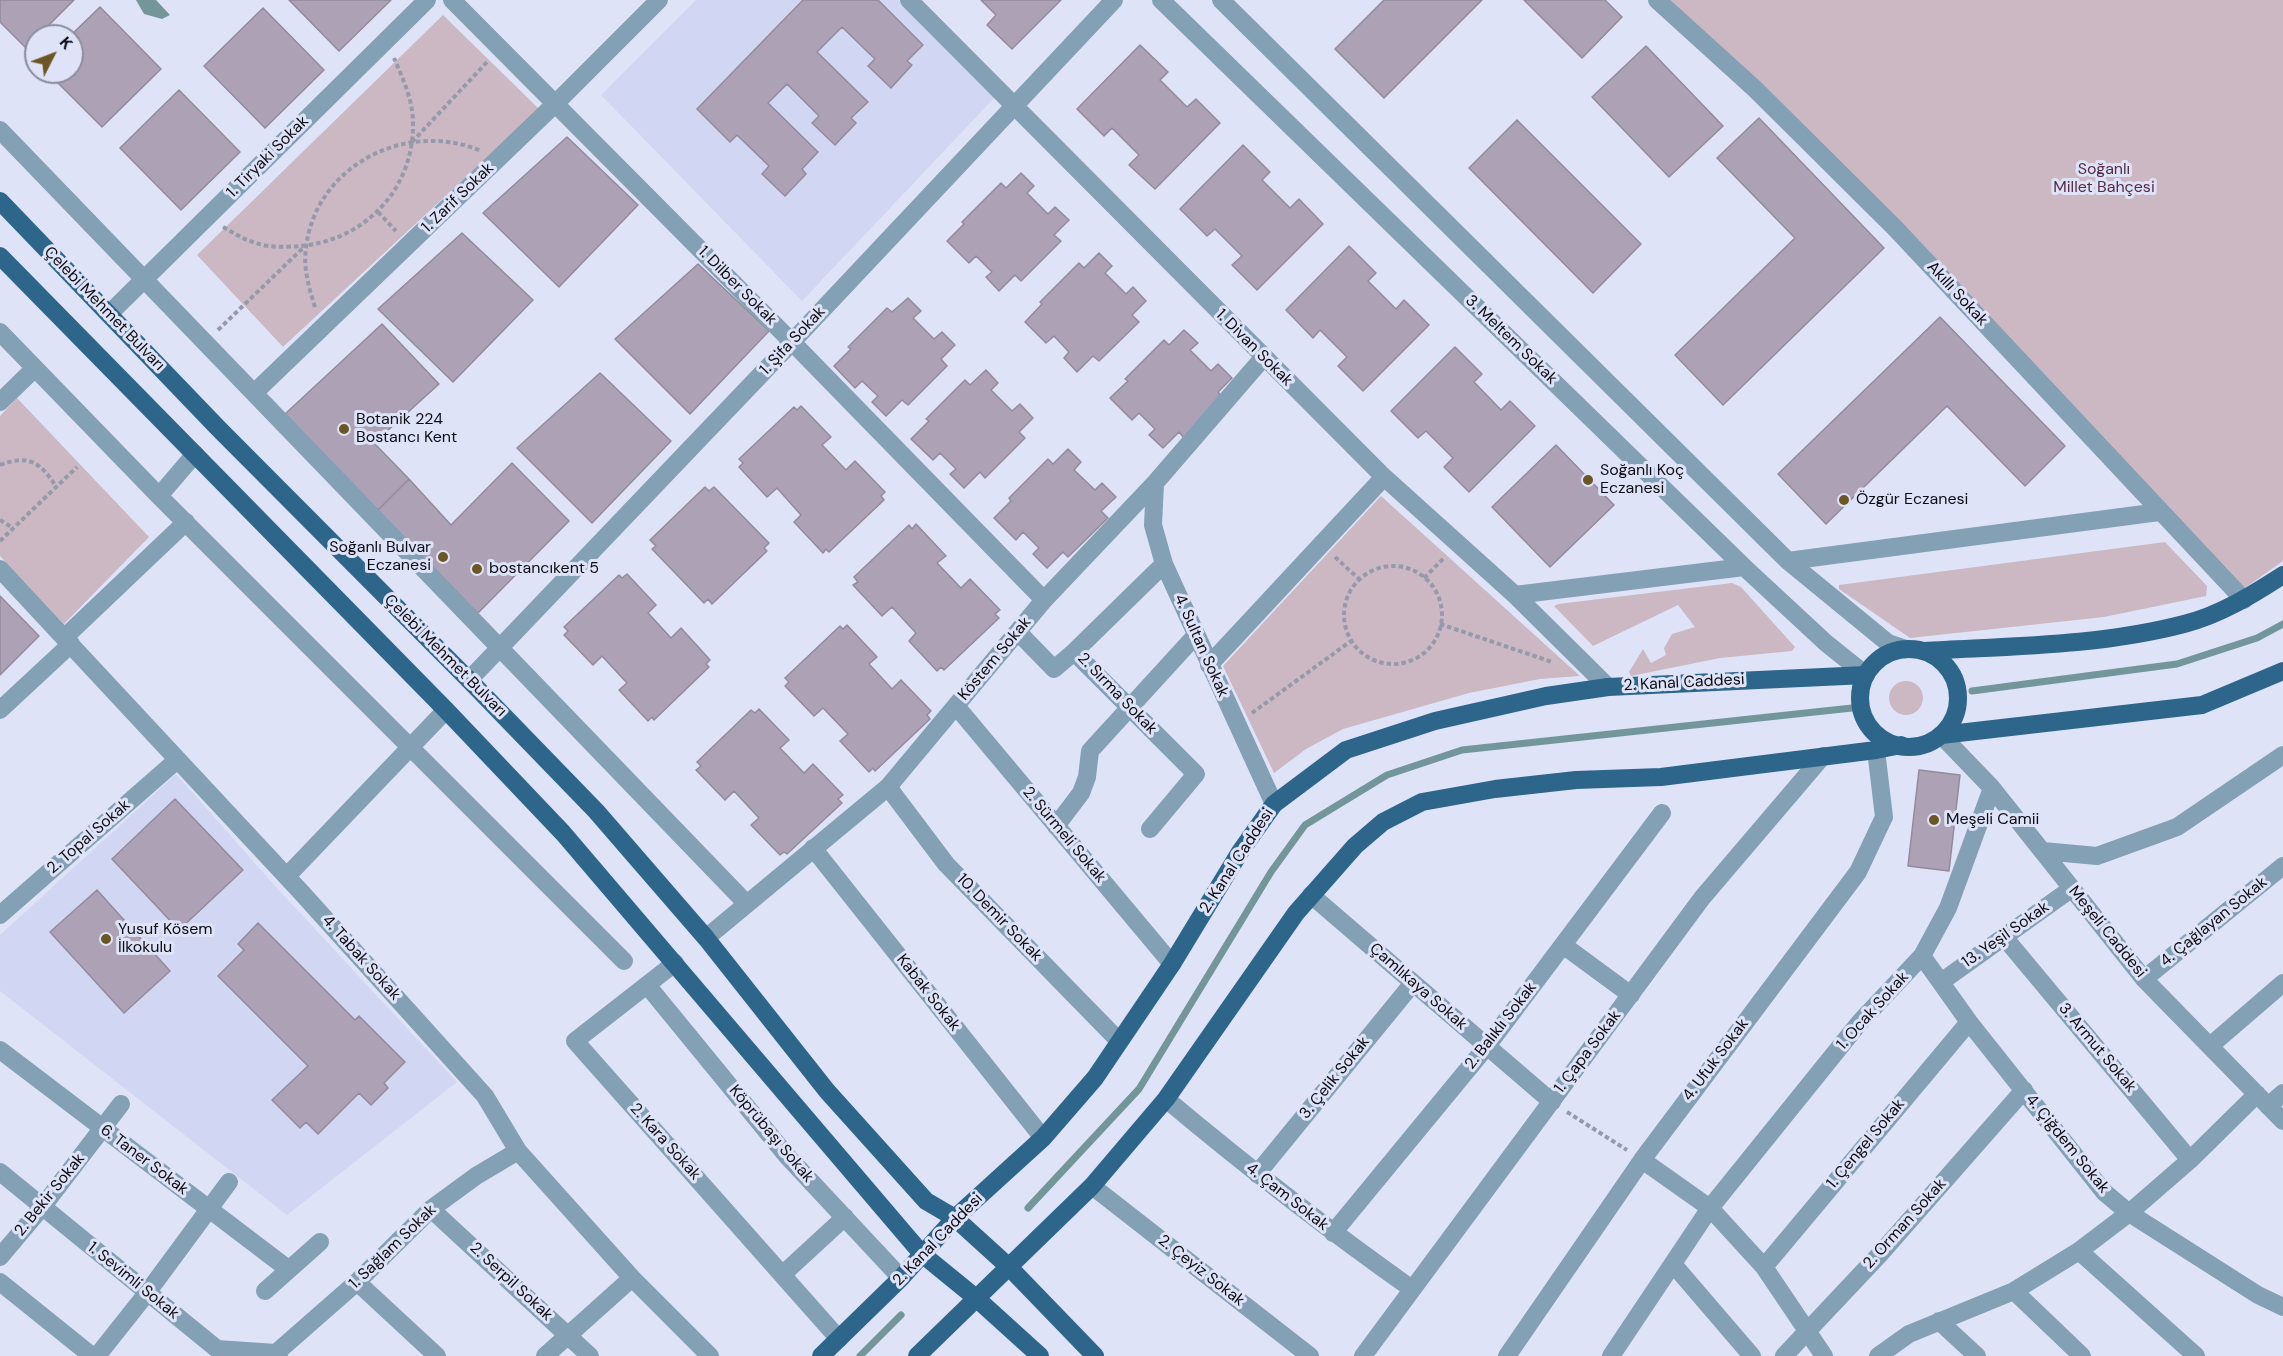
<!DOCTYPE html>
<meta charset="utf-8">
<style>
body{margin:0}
#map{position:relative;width:2283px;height:1356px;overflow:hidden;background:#dfe3f8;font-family:"DM Sans",sans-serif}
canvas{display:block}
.north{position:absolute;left:24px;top:24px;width:60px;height:60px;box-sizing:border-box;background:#dfe3f8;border:2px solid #8b8d9d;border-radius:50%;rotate:48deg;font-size:16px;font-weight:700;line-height:24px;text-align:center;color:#0c0d14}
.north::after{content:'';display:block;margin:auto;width:21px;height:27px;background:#6b5625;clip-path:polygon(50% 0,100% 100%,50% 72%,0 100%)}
</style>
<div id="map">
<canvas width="2283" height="1356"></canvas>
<div class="north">K</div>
</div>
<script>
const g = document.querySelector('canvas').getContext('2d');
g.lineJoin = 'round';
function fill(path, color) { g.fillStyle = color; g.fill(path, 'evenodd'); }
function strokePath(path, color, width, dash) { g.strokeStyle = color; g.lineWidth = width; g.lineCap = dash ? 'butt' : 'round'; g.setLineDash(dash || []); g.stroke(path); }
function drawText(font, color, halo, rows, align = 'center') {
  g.font = font + ' "DM Sans",sans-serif'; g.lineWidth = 6; g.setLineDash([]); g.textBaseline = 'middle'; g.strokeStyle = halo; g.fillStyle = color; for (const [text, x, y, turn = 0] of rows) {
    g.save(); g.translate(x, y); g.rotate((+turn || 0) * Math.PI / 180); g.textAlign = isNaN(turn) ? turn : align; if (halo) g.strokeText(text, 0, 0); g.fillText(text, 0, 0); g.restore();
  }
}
const built = new Path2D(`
 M 696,0 L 898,0 L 998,94 L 802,301 L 601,95 Z
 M 176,774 L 276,887 L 457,1082 L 287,1215 L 0,991 L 0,935 Z`);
const green = new Path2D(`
 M 1658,0 L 2283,0 L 2283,561 L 2242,590 Z
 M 443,15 L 539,109 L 283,347 L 197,255 Z
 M 17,398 L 149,537 L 64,624 L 0,556 L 0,416 Z
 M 1381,496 L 1580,676 L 1540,679 L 1469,693 L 1343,729 L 1306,749 L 1274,773 L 1223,666 Z
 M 2165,542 L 2207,586 L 2206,596 L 2104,617 L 1910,638 L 1839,589 L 1839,585 Z
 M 1732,583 L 1741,587 L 1795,647 L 1792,651 L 1720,658 L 1631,676 L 1629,672 L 1643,649 L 1651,663 L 1666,655 L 1664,648 L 1672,634 L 1695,627 L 1678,605 L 1593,646 L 1554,606 L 1558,604 Z
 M1889 698a17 17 0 1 1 34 0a17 17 0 1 1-34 0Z`);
const water = new Path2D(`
 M 136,0 L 156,0 L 170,15 L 162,19 L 144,14 Z`);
const stream = new Path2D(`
 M 1972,691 L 2177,664 L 2257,638 L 2283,624
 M 1028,1208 L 1139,1089 L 1271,872 L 1305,825 L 1387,775 L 1462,750 L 1852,708
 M 860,1356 L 901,1315`);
const building = new Path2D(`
 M 0,0 L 74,0 L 26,48 L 0,22 Z
 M 289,0 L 391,0 L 339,51 Z
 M 803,0 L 878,0 L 923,45 L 907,61 L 912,65 L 891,88 L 868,66 L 875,59 L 842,27 L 817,52 L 868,102 L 851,118 L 856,123 L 835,145 L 812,123 L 819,116 L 787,84 L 768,103 L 818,152 L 802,169 L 806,174 L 785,196 L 762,174 L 769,166 L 737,135 L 730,142 L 697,109 Z
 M 981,0 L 1061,0 L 1012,49 L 987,25 L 996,15 Z
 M 1384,0 L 1482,0 L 1384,98 L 1335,49 Z
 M 1524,0 L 1605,0 L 1622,17 L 1582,58 Z
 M 100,7 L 161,69 L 102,127 L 47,72 L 72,72 L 72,36 L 70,36 Z
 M 263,8 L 324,70 L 265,128 L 204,66 Z
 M 1140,45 L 1168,72 L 1160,80 L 1187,107 L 1196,99 L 1220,123 L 1155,189 L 1129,165 L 1139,155 L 1112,128 L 1104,136 L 1077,109 Z
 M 1646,46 L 1723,126 L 1669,177 L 1592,97 Z
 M 179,90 L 240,152 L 181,210 L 120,148 Z
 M 1759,118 L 1884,248 L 1723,405 L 1675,355 L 1795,238 L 1717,158 Z
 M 1517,120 L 1641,244 L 1593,293 L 1469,168 Z
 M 567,137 L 638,205 L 559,287 L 483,213 Z
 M 1243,145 L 1270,172 L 1262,180 L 1290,208 L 1299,199 L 1323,224 L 1257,290 L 1232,265 L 1242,256 L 1215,229 L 1207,236 L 1180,209 Z
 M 1021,173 L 1034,186 L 1027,193 L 1048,214 L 1055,207 L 1069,220 L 1054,235 L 1061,241 L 1021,281 L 1015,275 L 999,291 L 986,277 L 992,272 L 976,256 L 969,263 L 947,241 L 964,224 L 962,222 L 1001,183 L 1006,188 Z
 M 462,233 L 533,300 L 453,382 L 378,309 Z
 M 1349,246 L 1376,273 L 1368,281 L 1396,309 L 1404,300 L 1429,325 L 1363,391 L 1338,366 L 1347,357 L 1320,330 L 1313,338 L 1286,310 Z
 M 1099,253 L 1112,266 L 1105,273 L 1126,294 L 1133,287 L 1146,301 L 1132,315 L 1139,322 L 1099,361 L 1093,356 L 1077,372 L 1064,358 L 1069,352 L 1054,336 L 1046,343 L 1025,322 L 1042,304 L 1040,302 L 1079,263 L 1084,268 Z
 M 698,264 L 769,331 L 690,414 L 615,339 Z
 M 908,298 L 921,311 L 913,318 L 934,339 L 942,332 L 955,345 L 941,359 L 947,366 L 908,405 L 902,400 L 886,416 L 872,402 L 878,396 L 862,381 L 855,388 L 834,366 L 851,349 L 848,347 L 887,308 L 892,312 Z
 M 1940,317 L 2065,446 L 2025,486 L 1947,406 L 1826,524 L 1778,474 Z
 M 382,324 L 439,384 L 374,443 L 409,479 L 377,511 L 285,414 Z
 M 1184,330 L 1198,343 L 1190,350 L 1211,371 L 1218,364 L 1232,378 L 1218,392 L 1224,399 L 1184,438 L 1179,432 L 1163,448 L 1149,435 L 1155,429 L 1139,413 L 1132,420 L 1110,398 L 1128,381 L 1125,379 L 1164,340 L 1169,345 Z
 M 1455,347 L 1482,374 L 1474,382 L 1501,410 L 1510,401 L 1535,426 L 1469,492 L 1444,467 L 1453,458 L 1426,431 L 1418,438 L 1391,411 Z
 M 986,370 L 998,383 L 991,390 L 1012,411 L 1020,404 L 1033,418 L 1019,432 L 1025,438 L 985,478 L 980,472 L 964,488 L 950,474 L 956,469 L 940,453 L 933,460 L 911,439 L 929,421 L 926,419 L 965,380 L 970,385 Z
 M 600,373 L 671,441 L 592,523 L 517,448 Z
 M 801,406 L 831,437 L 822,445 L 846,470 L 855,461 L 885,492 L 881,496 L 884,500 L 829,552 L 826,549 L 823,553 L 794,522 L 801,515 L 777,488 L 767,497 L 739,467 L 743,463 L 739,459 L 794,407 L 797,410 Z
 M 1556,445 L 1614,505 L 1550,567 L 1492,507 Z
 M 1068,449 L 1081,462 L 1074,470 L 1095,490 L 1102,483 L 1116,497 L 1101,511 L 1108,518 L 1068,557 L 1063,552 L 1047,568 L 1033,554 L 1039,548 L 1023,532 L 1016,540 L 994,518 L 1011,501 L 1009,498 L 1048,459 L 1053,464 Z
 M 512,463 L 569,521 L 477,614 L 377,511 L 409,479 L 451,525 Z
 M 705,487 L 709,491 L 714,487 L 769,543 L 764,548 L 767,551 L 712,604 L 708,599 L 704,603 L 652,549 L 656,546 L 650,540 Z
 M 916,524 L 946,556 L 937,563 L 961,588 L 970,579 L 1000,610 L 995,614 L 999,618 L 944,670 L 941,667 L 937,671 L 909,641 L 916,633 L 892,607 L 882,616 L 853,585 L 858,582 L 854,577 L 909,525 L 912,529 Z
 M 627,574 L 656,605 L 648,613 L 671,638 L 681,628 L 710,660 L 706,664 L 709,667 L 654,720 L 652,717 L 648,721 L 619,690 L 627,683 L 602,656 L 593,665 L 564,635 L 568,631 L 564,627 L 619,575 L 622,578 Z
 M 0,596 L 39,636 L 0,675 Z
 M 847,625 L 877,657 L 869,664 L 892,689 L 901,680 L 931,711 L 927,715 L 930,719 L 875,771 L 873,768 L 869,772 L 840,741 L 848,734 L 823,708 L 814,716 L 785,686 L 789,682 L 785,678 L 840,626 L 843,629 Z
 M 759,709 L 789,740 L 780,748 L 804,773 L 813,764 L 843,795 L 838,799 L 842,803 L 787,854 L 784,852 L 780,855 L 751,825 L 759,818 L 734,791 L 725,800 L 696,770 L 701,766 L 697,762 L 751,710 L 755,713 Z
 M 1919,770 L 1960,775 L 1949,871 L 1908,866 Z
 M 175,799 L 243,870 L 179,930 L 112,859 Z
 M 97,890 L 170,971 L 124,1013 L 50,932 Z
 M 258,923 L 355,1020 L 359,1016 L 405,1062 L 384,1083 L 388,1088 L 371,1105 L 359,1093 L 318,1134 L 306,1122 L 300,1128 L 272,1100 L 308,1066 L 218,976 L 244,950 L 238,944 Z`);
const path = new Path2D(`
 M 412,142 L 487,62
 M 378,212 L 396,231
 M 223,227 C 234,233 244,240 256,243 C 269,248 287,247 301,246 C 365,240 414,189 413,123 C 413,100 403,79 394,58
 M 315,307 C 309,288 303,268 306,248 C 315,166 407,119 481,151
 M 218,330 L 305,246
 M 0,465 C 28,454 41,462 56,487
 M 0,520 L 13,528
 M 0,541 L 77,467
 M 1335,557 L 1359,579
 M1344 615a49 49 0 1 1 98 0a49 49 0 1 1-98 0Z
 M 1424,578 L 1445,557
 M 1440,624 L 1552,662
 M 1252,713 L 1351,641
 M 1567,1112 L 1627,1150`);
const minor = new Path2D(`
 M 452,0 L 792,342 L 1044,600
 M 909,0 L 1384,477 L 1515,595 L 1608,687
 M 1161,0 L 1744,567 L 1826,643 L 1866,675
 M 1221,0 L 1788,561 L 1888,643 L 1906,649
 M 1657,0 L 1755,89 L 1895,228 L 2244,600
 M 0,130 L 747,904
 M 109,314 L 427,0
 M 0,332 L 159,496 L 624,961
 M 254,393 L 555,104 L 659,0
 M 0,402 L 34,369
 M 1155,483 L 1153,525 L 1164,564 L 1274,804
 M 159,496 L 195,454
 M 1788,561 L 2159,512
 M 0,569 L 301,892 L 485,1096 L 518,1151 L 632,1278 L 710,1356
 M 1515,595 L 1744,567
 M 1018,632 L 1054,669 L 1074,652
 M 65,637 L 186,522
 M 1209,665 L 1384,477
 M 469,680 L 792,342 L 1114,0
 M 956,706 L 1172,964
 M 0,710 L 71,644
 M 1941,735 L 1992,788 L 2144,979 L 2283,1121
 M 888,787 L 946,864 L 1119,1041
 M 1056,826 L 1081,793 L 1087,777 L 1090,751 L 1196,635
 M 1150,829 L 1196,774 L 1074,652 L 1164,564
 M 813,848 L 1043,1138
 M 2043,851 L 2097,856 L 2177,827 L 2283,755
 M 287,876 L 446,710
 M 1311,895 L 1552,1102
 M 0,915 L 177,760
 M 2004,937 L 2190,1160
 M 706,938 L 888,787 L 1044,600 L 1155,483 L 1263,358
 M 1563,945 L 1631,995
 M 1922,956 L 1969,1022 L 2104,1192 L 2129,1213 L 2258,1295 L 2283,1307
 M 675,963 L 575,1041 L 839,1339
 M 2144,979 L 2283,866
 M 1941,982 L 2071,889
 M 647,985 L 787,1156 L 901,1278
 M 2210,1046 L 2283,983
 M 0,1050 L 288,1269
 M 1166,1099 C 1246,1166 1327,1229 1412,1289
 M 2268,1106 L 2283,1093
 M 1642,1160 L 1710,1208 L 1764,1267 L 1824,1356
 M 0,1172 L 217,1349 L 276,1353 L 279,1356
 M 1257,1174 L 1413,983
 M 1092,1186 L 1310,1356
 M 431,1209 L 590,1356
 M 1333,1233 L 1487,1046 L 1662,813
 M 2079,1251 L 2196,1356
 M 0,1257 L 43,1206 L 121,1104
 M 1673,1264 L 1752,1356
 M 1764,1267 L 1969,1022
 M 782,1275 L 845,1217
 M 0,1282 L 92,1356
 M 357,1282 L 437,1356
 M 265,1291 L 320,1242
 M 2014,1291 L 2082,1356
 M 1939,1321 L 1977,1356
 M 276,1353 L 357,1282 L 431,1209 L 476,1176 L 518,1151
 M 97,1356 L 147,1293 L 229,1182
 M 545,1356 L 632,1278
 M 1363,1356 L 1702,898 L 1823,756
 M 1507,1356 L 1642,1160 L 1858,872 L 1884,817 L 1876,750
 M 1611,1356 L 1710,1208 L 1860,1022 L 1922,956 L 1948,908 L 1992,788
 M 1784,1356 L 1880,1254 L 2024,1090
 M 1878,1356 L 1909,1334 L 2014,1291 L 2079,1251 L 2129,1213 L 2190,1160 L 2257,1094`);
const major = new Path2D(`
 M 0,201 L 219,429 L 469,680 L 596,811 L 706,938 L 827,1091 L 926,1201 L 955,1218 L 1009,1267 L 1095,1356
 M 0,256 L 446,710 L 563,833 L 922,1254 L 976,1298 L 1040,1356
 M1860 698a49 49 0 1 1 98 0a49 49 0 1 1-98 0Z
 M 1924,651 C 2010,646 2100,646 2184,624 C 2220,615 2252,595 2283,575
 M 1941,735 L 2202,705 L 2283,671
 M 821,1356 L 901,1278 L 955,1218 L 1043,1138 L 1095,1078 L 1172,964 L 1240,852 L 1274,804 L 1346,750 L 1435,721 L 1546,696 L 1608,687 L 1866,675
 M 917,1356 L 1092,1186 L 1166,1099 L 1296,913 L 1355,846 L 1383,822 L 1422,802 L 1495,789 L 1576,780 L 1661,777 L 1876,750 L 1901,745`);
const markers = [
 [344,429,6,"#6b5625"],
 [1588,480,6,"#6b5625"],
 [1844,500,6,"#6b5625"],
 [443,557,6,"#6b5625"],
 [477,569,6,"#6b5625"],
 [1934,820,6,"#6b5625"],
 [106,939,6,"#6b5625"]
];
const streetNames = [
 ["1. Tiryaki Sokak",268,157,-45],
 ["1. Zarif Sokak",458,198,-44],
 ["1. Dilber Sokak",737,286,45],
 ["Akıllı Sokak",1957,294,47],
 ["Çelebi Mehmet Bulvarı",104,309,46],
 ["3. Meltem Sokak",1511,340,44],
 ["1. Şifa Sokak",793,341,-47],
 ["1. Divan Sokak",1254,348,45],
 ["4. Sultan Sokak",1201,646,66],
 ["Çelebi Mehmet Bulvarı",445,656,45],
 ["Köstem Sokak",995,659,-50],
 ["2. Kanal Caddesi",1684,683,-3],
 ["2. Sırma Sokak",1117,694,46],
 ["2. Sürmeli Sokak",1064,835,50],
 ["2. Topal Sokak",89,837,-41],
 ["2. Kanal Caddesi",1237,861,-57],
 ["10. Demir Sokak",999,918,46],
 ["4. Çağlayan Sokak",2214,922,-39],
 ["Meşeli Caddesi",2107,932,51],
 ["13. Yeşil Sokak",2006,935,-35],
 ["4. Tabak Sokak",361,958,48],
 ["Çamlıkaya Sokak",1418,987,41],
 ["Kabak Sokak",928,993,52],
 ["1. Ocak Sokak",1873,1011,-48],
 ["2. Balıklı Sokak",1501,1026,-52],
 ["3. Armut Sokak",2097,1048,50],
 ["1. Çapa Sokak",1588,1052,-53],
 ["4. Ufuk Sokak",1716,1060,-53],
 ["3. Çelik Sokak",1335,1078,-51],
 ["Köprübaşı Sokak",771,1134,50],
 ["2. Kara Sokak",665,1142,48],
 ["1. Çengel Sokak",1866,1144,-50],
 ["4. Çiğdem Sokak",2067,1144,51],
 ["6. Taner Sokak",144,1160,37],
 ["2. Bekir Sokak",50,1195,-51],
 ["4. Çam Sokak",1287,1197,38],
 ["2. Orman Sokak",1905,1224,-48],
 ["2. Kanal Caddesi",938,1240,-46],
 ["1. Sağlam Sokak",393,1247,-44],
 ["2. Çeyiz Sokak",1201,1271,38],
 ["1. Sevimli Sokak",133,1281,39],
 ["2. Serpil Sokak",511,1282,43]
];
const parkNames = [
 ["Soğanlı",2104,170],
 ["Millet Bahçesi",2104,188]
];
const poiNames = [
 ["Botanik 224",356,420],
 ["Bostancı Kent",356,438],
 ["Soğanlı Koç",1600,471],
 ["Eczanesi",1600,489],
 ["Özgür Eczanesi",1856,500],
 ["Soğanlı Bulvar",431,548,"right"],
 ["Eczanesi",431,566,"right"],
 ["bostancıkent 5",489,569],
 ["Meşeli Camii",1946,820],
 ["Yusuf Kösem",118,930],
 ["İlkokulu",118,948]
];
fill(built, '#d1d7f2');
fill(green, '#ccb8c3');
fill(water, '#73969b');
strokePath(stream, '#73969b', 7);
fill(building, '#ada2b5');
strokePath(building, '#948a9d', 1.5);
strokePath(path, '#9699a9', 4, [4.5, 3]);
strokePath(minor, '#83a0b5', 18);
strokePath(major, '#2d658b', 18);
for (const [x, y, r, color] of markers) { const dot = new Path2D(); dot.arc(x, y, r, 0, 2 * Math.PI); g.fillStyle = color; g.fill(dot); strokePath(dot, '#dfe3f8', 2); }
drawText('16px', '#0c0d14', '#dfe3f8', streetNames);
drawText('16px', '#542b44', '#dfe3f8', parkNames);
drawText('16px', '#0c0d14', '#dfe3f8', poiNames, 'left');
</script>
